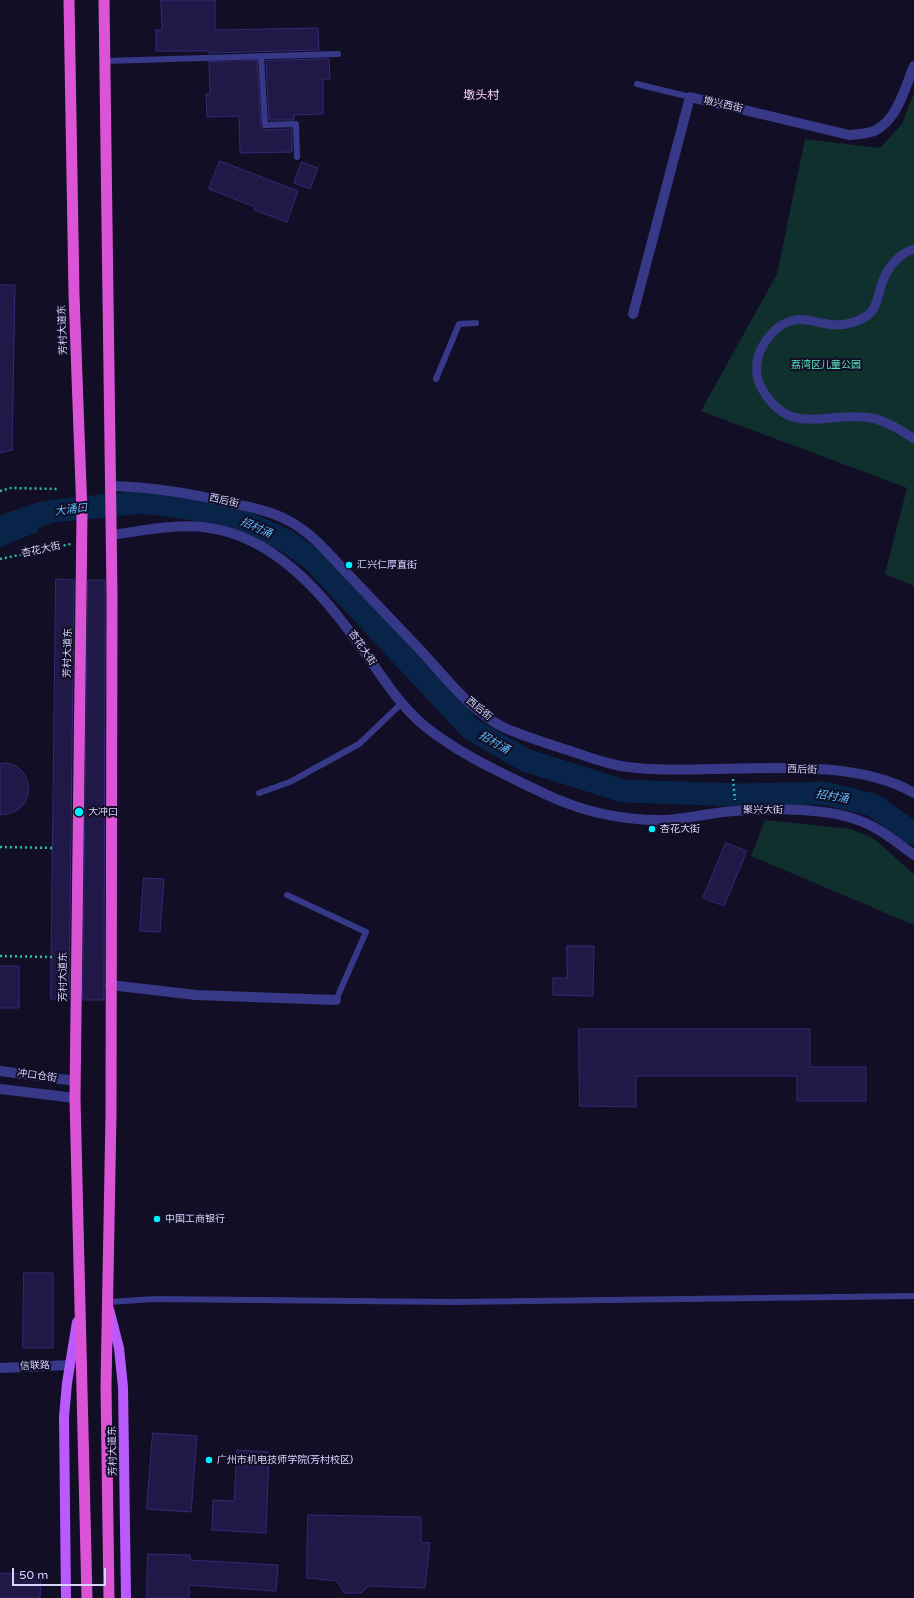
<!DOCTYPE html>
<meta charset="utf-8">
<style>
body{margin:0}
#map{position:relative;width:914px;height:1598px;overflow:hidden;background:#110e26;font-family:"Varela Round",sans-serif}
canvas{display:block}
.scale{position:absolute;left:12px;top:1568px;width:94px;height:18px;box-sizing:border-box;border:2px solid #d6d3ff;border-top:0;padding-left:5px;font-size:12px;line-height:14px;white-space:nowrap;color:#d6d3ff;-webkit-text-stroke:3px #110e26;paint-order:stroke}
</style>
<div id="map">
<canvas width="914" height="1598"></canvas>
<div class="scale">50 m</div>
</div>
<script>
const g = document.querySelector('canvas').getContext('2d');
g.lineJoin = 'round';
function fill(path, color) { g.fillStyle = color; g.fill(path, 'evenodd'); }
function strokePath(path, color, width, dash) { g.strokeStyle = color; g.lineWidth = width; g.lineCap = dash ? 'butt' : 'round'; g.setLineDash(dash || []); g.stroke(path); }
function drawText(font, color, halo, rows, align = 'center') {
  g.font = font + ' "Varela Round","Noto Sans SC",sans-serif'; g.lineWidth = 4; g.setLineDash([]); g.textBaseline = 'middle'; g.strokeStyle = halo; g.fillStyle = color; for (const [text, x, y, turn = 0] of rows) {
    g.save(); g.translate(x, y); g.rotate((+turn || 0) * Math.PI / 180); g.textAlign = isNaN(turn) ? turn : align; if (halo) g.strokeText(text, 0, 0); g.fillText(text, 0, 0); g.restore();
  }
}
const green = new Path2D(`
 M 914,93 L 914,586 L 885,574 L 907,488 L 701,411 L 777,274 L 805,139 L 880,148 L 902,124 Z
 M 765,820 L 851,829 L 874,839 L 914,874 L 914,925 L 751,856 Z`);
const water = new Path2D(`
 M 42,501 L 38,532 L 0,547 L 0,515 Z`);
const river = new Path2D(`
 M 0,528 L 53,511 L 144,502 L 224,513 L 285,540 L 312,559 L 471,729 L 525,760 L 623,791 L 741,795 L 824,793 L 873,805 L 914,834`);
const building = new Path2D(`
 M 161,0 L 215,0 L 215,30 L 318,28 L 319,50 L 209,53 L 209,51 L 156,51 L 156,30 L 162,30 Z
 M 329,59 L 330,79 L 323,79 L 323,114 L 294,115 L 294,120 L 269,120 L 266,61 Z
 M 257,61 L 261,127 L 265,130 L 292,129 L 292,152 L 240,153 L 239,116 L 207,117 L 206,94 L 210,94 L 209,62 Z
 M 220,161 L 298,191 L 287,222 L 254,210 L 255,207 L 209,189 Z
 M 302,162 L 318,168 L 310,189 L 294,183 Z
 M 0,285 L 15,285 L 12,450 L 0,453 Z
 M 56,579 L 74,580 L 69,999 L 51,999 Z
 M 88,580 L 105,580 L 104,1000 L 83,1000 Z
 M 7,763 L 16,766 L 23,772 L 27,780 L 29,789 L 27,798 L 23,805 L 16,811 L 8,814 L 0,815 L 0,764 Z
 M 726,843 L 747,851 L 724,906 L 703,898 Z
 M 144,878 L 164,879 L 160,932 L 140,931 Z
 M 567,946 L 594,946 L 593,996 L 553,995 L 553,978 L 567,978 Z
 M 0,966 L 19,966 L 19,1008 L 0,1008 Z
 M 579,1029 L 810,1029 L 810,1067 L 866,1067 L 866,1101 L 797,1101 L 797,1076 L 636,1076 L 636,1107 L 580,1106 Z
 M 24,1273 L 53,1273 L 53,1348 L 23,1348 Z
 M 153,1433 L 197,1436 L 191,1512 L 147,1509 Z
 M 237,1450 L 269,1452 L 266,1533 L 212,1530 L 213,1500 L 234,1501 Z
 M 308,1515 L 421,1517 L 421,1542 L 430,1543 L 425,1588 L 368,1586 L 361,1593 L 344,1593 L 337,1581 L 307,1578 Z
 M 148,1554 L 190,1555 L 190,1560 L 278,1565 L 276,1591 L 189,1585 L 189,1598 L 147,1598 Z
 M 0,1573 L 41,1574 L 40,1598 L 0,1598 Z`);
const path = new Path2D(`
 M 0,491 L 11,488 L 58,489
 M 0,559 L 71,544
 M 733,779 L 735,800
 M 0,847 L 54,848
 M 0,956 L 53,957`);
const service = new Path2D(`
 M 261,56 L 265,125 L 296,124 L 297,157
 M 105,61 L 338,54
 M 637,84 L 690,97
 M 436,379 L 459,324 L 476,323
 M 259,793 L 290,782 L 359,744 L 402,703
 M 287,895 L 366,932 L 336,1000
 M 109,1302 L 154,1299 L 454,1302 L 914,1296`);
const pedestrian = new Path2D(`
 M 914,249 C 897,254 886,270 881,286 C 879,294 877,304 872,311 C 867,317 860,320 854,322 C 828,331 810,315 791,321 C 777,325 768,336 761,349 C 755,362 755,377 762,389 C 791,439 827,410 871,418 C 887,421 901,430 914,439`);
const minor = new Path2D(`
 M 633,314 L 690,97 L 849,135 C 861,134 873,134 882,126 C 899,113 906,85 914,66
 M 110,486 C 152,487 191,493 231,503 C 250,507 270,511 287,520 C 310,531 328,553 345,571 C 371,598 397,626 423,653 C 447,679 471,711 503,727 C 520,735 540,741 558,747 C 584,755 609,766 637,768 C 718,776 842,751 914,793
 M 111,535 C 141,531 173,524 203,527 C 271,534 321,591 358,643 C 378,670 395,700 421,723 C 456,753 504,774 545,794 C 583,812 624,821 666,820 C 689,819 712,812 735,811 C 769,808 823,808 855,819 C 877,826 895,841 914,855
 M 110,985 L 196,995 L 336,1000
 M 0,1368 L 70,1365`);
const tertiary = new Path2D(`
 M 0,1071 L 75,1081
 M 0,1089 L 75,1098`);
const primary = new Path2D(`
 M 109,1309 L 119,1348 L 123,1387 L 126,1598
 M 66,1598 L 64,1417 L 67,1383 L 77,1322`);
const trunk = new Path2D(`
 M 69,0 L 74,294 L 82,514 L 75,1098 L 87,1598
 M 104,0 L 112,594 L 111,1115 L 106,1386 L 109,1598`);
const markers = [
 [349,565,4,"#00f2fe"],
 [79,812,5,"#00f2fe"],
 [652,829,4,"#00f2fe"],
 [157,1219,4,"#00f2fe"],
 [209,1460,4,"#00f2fe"]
];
const streetNames = [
 ["墩兴西街",723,105,13],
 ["芳村大道东",63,330,-92],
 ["西后街",224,501,13],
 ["杏花大街",41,550,-12],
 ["杏花大街",362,648,55],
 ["芳村大道东",68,653,-89],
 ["西后街",479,709,39],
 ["西后街",802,770,2],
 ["聚兴大街",763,810],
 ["芳村大道东",63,977,-90],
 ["冲口仓街",37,1076,8],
 ["信联路",35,1366,-2],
 ["芳村大道东",113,1451,-91]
];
const parkNames = [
 ["荔湾区儿童公园",826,365]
];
const poiNames = [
 ["汇兴仁厚直街",357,565],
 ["大冲口",88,812],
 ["杏花大街",660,829],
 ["中国工商银行",165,1219],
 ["广州市机电技师学院(芳村校区)",217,1460]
];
const waterNames = [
 ["大涌口",71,510,-7],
 ["招村涌",256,528,24],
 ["招村涌",494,743,30],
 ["招村涌",832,797,9]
];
const quarterNames = [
 ["墩头村",481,96]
];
fill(green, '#10302e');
fill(water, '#092449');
strokePath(river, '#092449', 23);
fill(building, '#201948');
strokePath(building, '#352a75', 1);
strokePath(path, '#29bdac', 2.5, [2, 3]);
strokePath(service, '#373887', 6);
strokePath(pedestrian, '#373887', 9);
strokePath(minor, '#373887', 10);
strokePath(tertiary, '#373887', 10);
strokePath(primary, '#b95aff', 10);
strokePath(trunk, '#dc54d6', 11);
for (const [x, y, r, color] of markers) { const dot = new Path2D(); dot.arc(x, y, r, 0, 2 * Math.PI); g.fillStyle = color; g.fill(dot); strokePath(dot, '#110e26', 1.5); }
drawText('10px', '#d6d3ff', '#110e26', streetNames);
drawText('10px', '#59e5bb', '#110e26', parkNames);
drawText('10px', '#d6d3ff', '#110e26', poiNames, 'left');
drawText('italic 11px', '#61beff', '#110e26', waterNames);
drawText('12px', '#ffd5f2', '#110e26', quarterNames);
</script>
